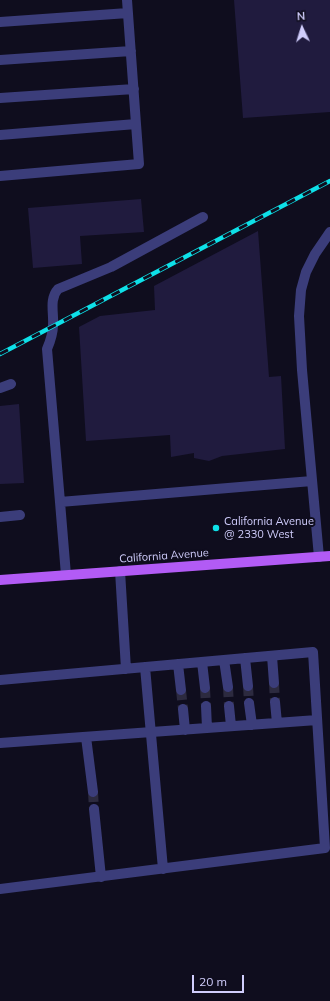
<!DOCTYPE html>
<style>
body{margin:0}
#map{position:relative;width:330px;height:1001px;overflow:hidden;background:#0f0d1e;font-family:Mulish,sans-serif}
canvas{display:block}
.north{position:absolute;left:282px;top:8px;width:40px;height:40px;-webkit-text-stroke:3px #0f0d1e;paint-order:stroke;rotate:356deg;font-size:11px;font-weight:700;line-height:16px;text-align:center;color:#d0cdfc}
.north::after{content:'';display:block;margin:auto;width:14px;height:18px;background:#d0cdfc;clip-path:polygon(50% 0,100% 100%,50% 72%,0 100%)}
.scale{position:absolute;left:192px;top:975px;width:52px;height:18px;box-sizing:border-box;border:2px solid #d0cdfc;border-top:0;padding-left:5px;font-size:12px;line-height:14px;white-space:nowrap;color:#d0cdfc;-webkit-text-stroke:3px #0f0d1e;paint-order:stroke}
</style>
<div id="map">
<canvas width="330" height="1001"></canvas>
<div class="north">N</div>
<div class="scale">20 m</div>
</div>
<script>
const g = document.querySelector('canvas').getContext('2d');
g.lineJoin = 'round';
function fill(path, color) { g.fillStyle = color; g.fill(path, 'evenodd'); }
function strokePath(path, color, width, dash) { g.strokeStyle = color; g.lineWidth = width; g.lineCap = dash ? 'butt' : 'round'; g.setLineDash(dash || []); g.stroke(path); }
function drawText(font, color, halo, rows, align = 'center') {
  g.font = font + ' Mulish,sans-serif'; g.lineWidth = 4; g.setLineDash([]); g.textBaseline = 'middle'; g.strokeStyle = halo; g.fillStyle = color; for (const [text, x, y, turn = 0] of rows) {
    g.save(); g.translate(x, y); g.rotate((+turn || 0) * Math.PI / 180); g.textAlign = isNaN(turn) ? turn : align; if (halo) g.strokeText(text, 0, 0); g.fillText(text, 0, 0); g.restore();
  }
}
const building = new Path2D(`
 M 234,0 L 330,0 L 330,112 L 243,118 Z
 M 141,199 L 144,232 L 80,236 L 82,264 L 33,268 L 28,208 Z
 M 258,231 L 269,377 L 281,376 L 285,449 L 222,456 L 209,461 L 194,458 L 194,453 L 171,457 L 170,435 L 86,441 L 79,327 L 100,316 L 155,310 L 154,286 Z
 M 19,404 L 24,483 L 0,484 L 0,406 Z`);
const minorTunnel = new Path2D(`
 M 274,683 L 275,702
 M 248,686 L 249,703
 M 228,687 L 229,706
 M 205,688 L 206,706
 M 181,690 L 183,709
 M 93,792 L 94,809`);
const minor = new Path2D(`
 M 0,22 L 128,13
 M 0,60 L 131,51
 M 0,98 L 134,89
 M 0,135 L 136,124 L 127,0
 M 0,176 L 139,164 L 136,124
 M 0,388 L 11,384
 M 60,502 L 47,349 C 50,342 53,333 53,325 C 54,313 49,299 58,289 L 111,267 L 203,217
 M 0,517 L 20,515
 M 319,557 L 302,370 L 299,316 L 301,290 L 306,272 L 315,254 L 330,232
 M 120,571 L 126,669
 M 66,575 L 60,502 L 312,481
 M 272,656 L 274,683
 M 245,658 L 248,686
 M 224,660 L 228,687
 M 202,662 L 205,688
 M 178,664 L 181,690
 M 145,667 L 163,869
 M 0,680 L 313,652 L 325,848 L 0,889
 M 275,702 L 277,723
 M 249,703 L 252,725
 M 206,706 L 207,728
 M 229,706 L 231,726
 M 183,709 L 185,730
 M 86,737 L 93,792
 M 0,743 L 317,720
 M 94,809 L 101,877`);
const major = new Path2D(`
 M 0,580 L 330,556`);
const rail = new Path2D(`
 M 0,354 L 330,181`);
const markers = [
 [216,528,4,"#0ee0e8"]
];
const poiNames = [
 ["California Avenue",224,522],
 ["@ 2330 West",224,535]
];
const streetNames = [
 ["California Avenue",164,556,-4]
];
fill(building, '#201b3e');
strokePath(minorTunnel, '#2c2a3f', 10, [10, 5]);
strokePath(minor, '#3b3d7a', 10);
strokePath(major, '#b25bf5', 10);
strokePath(rail, '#0ee0e8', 4.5);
strokePath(rail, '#0f0d1e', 3, [9]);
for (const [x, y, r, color] of markers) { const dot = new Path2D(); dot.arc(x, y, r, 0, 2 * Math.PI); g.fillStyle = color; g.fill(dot); strokePath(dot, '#0f0d1e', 1.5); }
drawText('11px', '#d0cdfc', '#0f0d1e', poiNames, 'left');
drawText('11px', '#d0cdfc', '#0f0d1e', streetNames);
</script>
